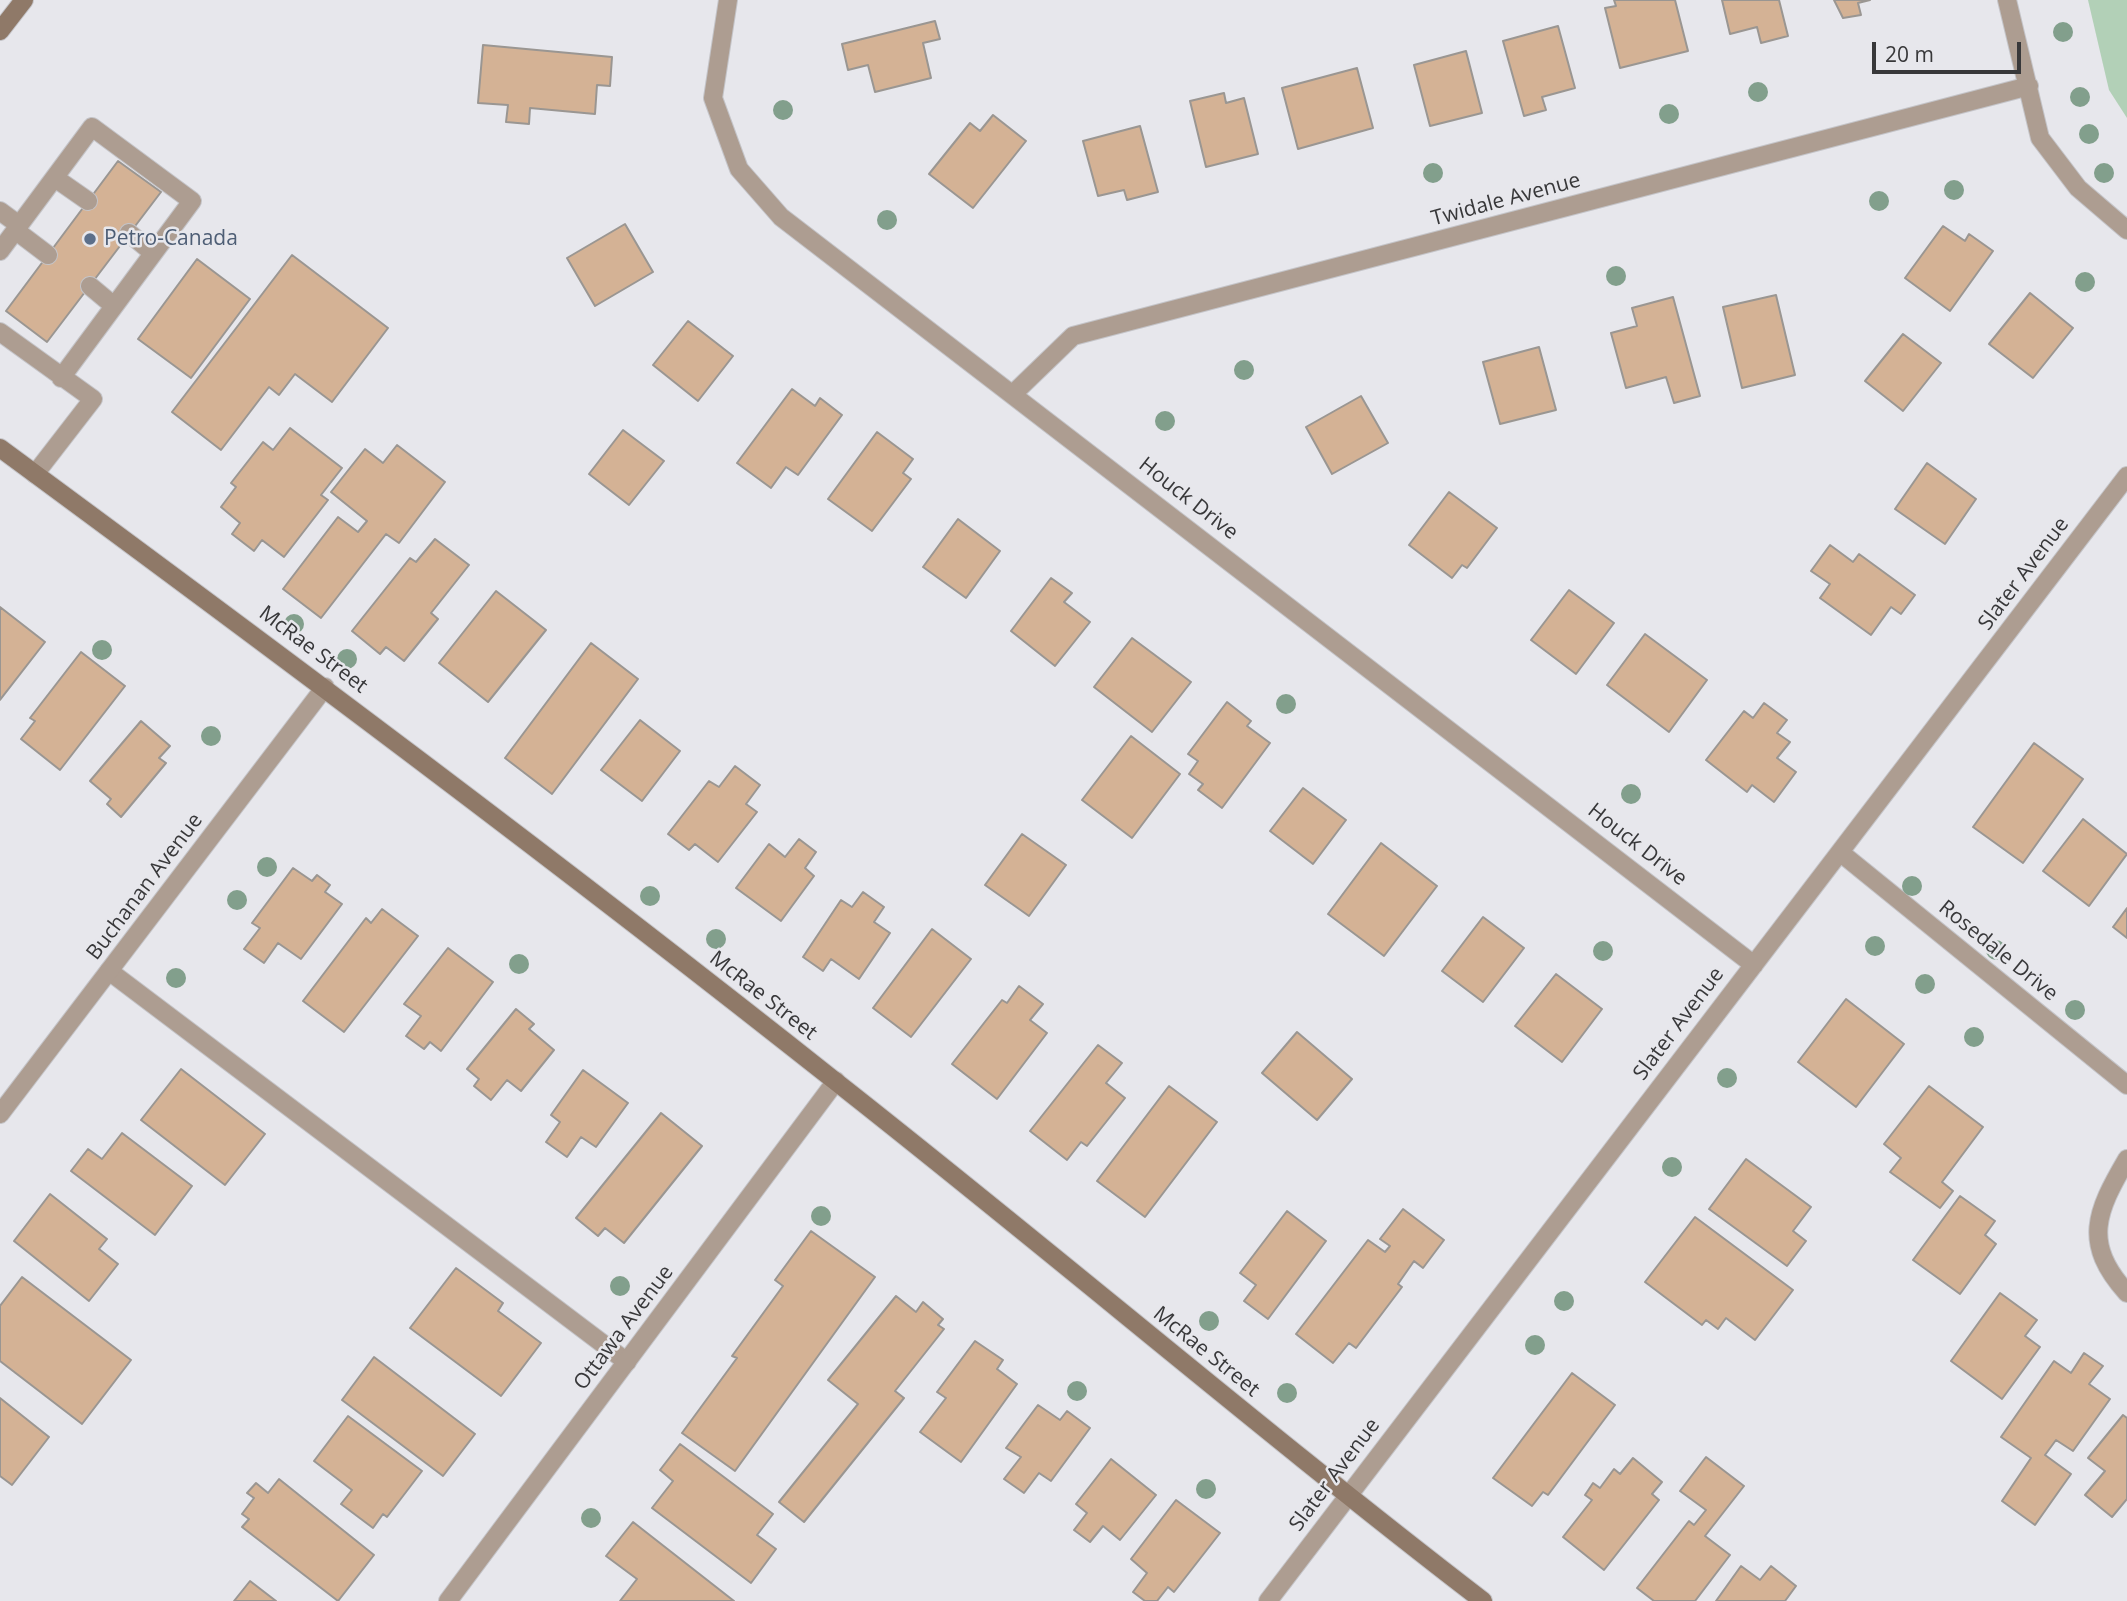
<!DOCTYPE html>
<style>
body{margin:0}
#map{position:relative;width:2127px;height:1601px;overflow:hidden;background:#e7e7ec;font-family:"Open Sans",sans-serif}
canvas{display:block}
.scale{position:absolute;left:1872px;top:42px;width:149px;height:32px;box-sizing:border-box;border:4px solid #38383a;border-top:0;padding-left:9px;font-size:21px;line-height:24px;white-space:nowrap;color:#38383a;-webkit-text-stroke:5px #e7e7ec;paint-order:stroke}
</style>
<div id="map">
<canvas width="2127" height="1601"></canvas>
<div class="scale">20 m</div>
</div>
<script>
const g = document.querySelector('canvas').getContext('2d');
g.lineJoin = 'round';
function fill(path, color) { g.fillStyle = color; g.fill(path, 'evenodd'); }
function strokePath(path, color, width, dash) { g.strokeStyle = color; g.lineWidth = width; g.lineCap = dash ? 'butt' : 'round'; g.setLineDash(dash || []); g.stroke(path); }
function drawText(font, color, halo, rows, align = 'center') {
  g.font = font + ' "Open Sans",sans-serif'; g.lineWidth = 5; g.setLineDash([]); g.textBaseline = 'middle'; g.strokeStyle = halo; g.fillStyle = color; for (const [text, x, y, turn = 0] of rows) {
    g.save(); g.translate(x, y); g.rotate((+turn || 0) * Math.PI / 180); g.textAlign = isNaN(turn) ? turn : align; if (halo) g.strokeText(text, 0, 0); g.fillText(text, 0, 0); g.restore();
  }
}
const green = new Path2D(`
 M 2088,0 L 2127,0 L 2127,118 L 2109,90 Z`);
const building = new Path2D(`
 M 1614,0 L 1675,0 L 1688,51 L 1620,68 L 1605,8 L 1616,6 Z
 M 1722,0 L 1779,0 L 1788,36 L 1761,43 L 1757,27 L 1730,34 Z
 M 1834,0 L 1870,0 L 1858,3 L 1861,15 L 1843,18 Z
 M 935,21 L 940,39 L 923,43 L 931,78 L 875,92 L 868,65 L 848,70 L 842,44 Z
 M 1558,26 L 1575,88 L 1542,97 L 1546,110 L 1524,116 L 1503,41 Z
 M 483,45 L 612,57 L 610,86 L 597,85 L 595,114 L 530,108 L 529,124 L 506,122 L 508,105 L 478,103 Z
 M 1466,51 L 1482,113 L 1430,126 L 1414,65 Z
 M 1357,68 L 1373,128 L 1298,149 L 1282,88 Z
 M 1224,93 L 1226,103 L 1244,98 L 1258,154 L 1206,167 L 1190,101 Z
 M 993,115 L 1026,141 L 973,208 L 929,174 L 970,123 L 980,131 Z
 M 1140,126 L 1158,192 L 1127,200 L 1124,190 L 1098,196 L 1083,141 Z
 M 118,161 L 161,192 L 47,342 L 6,311 Z
 M 625,224 L 653,272 L 595,306 L 567,258 Z
 M 1943,226 L 1965,241 L 1969,234 L 1993,251 L 1950,311 L 1905,278 Z
 M 292,255 L 388,328 L 332,402 L 295,374 L 279,395 L 269,387 L 221,450 L 172,412 Z
 M 197,259 L 250,299 L 191,378 L 138,339 Z
 M 2030,293 L 2073,328 L 2033,378 L 1989,344 Z
 M 1776,295 L 1795,375 L 1742,388 L 1723,307 Z
 M 1673,297 L 1700,396 L 1674,403 L 1666,377 L 1626,388 L 1611,333 L 1637,326 L 1632,308 Z
 M 688,321 L 733,356 L 698,401 L 653,365 Z
 M 1903,334 L 1941,363 L 1903,411 L 1865,381 Z
 M 1539,347 L 1556,410 L 1500,424 L 1483,362 Z
 M 792,389 L 815,406 L 820,398 L 842,415 L 798,475 L 786,467 L 771,488 L 737,463 Z
 M 1361,396 L 1388,443 L 1332,474 L 1306,427 Z
 M 290,428 L 342,468 L 321,495 L 328,500 L 284,557 L 262,540 L 254,551 L 232,534 L 240,523 L 221,507 L 236,487 L 231,483 L 263,442 L 273,450 Z
 M 623,430 L 664,461 L 629,505 L 589,474 Z
 M 877,432 L 913,459 L 903,473 L 911,479 L 872,531 L 828,499 Z
 M 397,445 L 445,482 L 399,543 L 386,534 L 321,618 L 283,589 L 338,517 L 358,532 L 367,521 L 331,492 L 365,449 L 383,463 Z
 M 1927,463 L 1976,499 L 1945,544 L 1895,509 Z
 M 1449,492 L 1497,528 L 1467,568 L 1462,565 L 1452,578 L 1409,545 Z
 M 958,519 L 1000,551 L 966,598 L 923,567 Z
 M 435,539 L 469,565 L 431,613 L 438,619 L 404,661 L 386,647 L 380,654 L 352,631 L 410,558 L 416,562 Z
 M 1830,545 L 1853,562 L 1859,554 L 1915,595 L 1901,614 L 1891,607 L 1871,635 L 1820,598 L 1830,584 L 1811,571 Z
 M 1051,578 L 1072,593 L 1064,602 L 1090,622 L 1055,666 L 1011,631 Z
 M 1569,590 L 1614,623 L 1576,674 L 1531,640 Z
 M 496,591 L 546,630 L 488,702 L 439,663 Z
 M 0,607 L 45,642 L 0,700 Z
 M 1645,634 L 1707,680 L 1669,732 L 1607,685 Z
 M 1132,638 L 1191,682 L 1152,732 L 1094,687 Z
 M 591,643 L 638,679 L 552,794 L 505,758 Z
 M 81,652 L 125,686 L 60,770 L 21,739 L 35,721 L 30,718 Z
 M 1227,702 L 1251,721 L 1247,726 L 1270,743 L 1222,808 L 1198,790 L 1203,784 L 1189,774 L 1198,761 L 1188,754 Z
 M 1764,703 L 1787,720 L 1777,733 L 1790,742 L 1777,758 L 1796,772 L 1774,802 L 1752,785 L 1747,792 L 1706,760 L 1744,711 L 1753,718 Z
 M 640,720 L 680,751 L 642,801 L 601,770 Z
 M 141,721 L 170,746 L 159,758 L 166,763 L 121,817 L 107,804 L 111,799 L 90,781 Z
 M 1131,736 L 1180,774 L 1132,838 L 1082,800 Z
 M 2034,743 L 2083,779 L 2023,863 L 1973,827 Z
 M 735,766 L 760,785 L 746,804 L 757,812 L 718,862 L 695,844 L 689,850 L 668,834 L 709,781 L 719,787 Z
 M 1303,788 L 1346,820 L 1313,864 L 1270,831 Z
 M 2083,819 L 2127,854 L 2089,906 L 2043,871 Z
 M 1022,834 L 1066,865 L 1029,916 L 985,885 Z
 M 799,839 L 816,852 L 805,868 L 814,876 L 781,921 L 736,888 L 769,844 L 785,857 Z
 M 1381,843 L 1437,886 L 1384,956 L 1328,914 Z
 M 293,868 L 312,881 L 317,875 L 330,885 L 325,892 L 342,904 L 301,959 L 278,943 L 264,963 L 244,949 L 260,928 L 252,923 Z
 M 863,892 L 884,907 L 874,922 L 890,933 L 859,979 L 831,959 L 823,971 L 803,957 L 841,900 L 852,907 Z
 M 2127,908 L 2127,938 L 2113,927 Z
 M 382,909 L 418,936 L 344,1032 L 303,1001 L 366,918 L 371,923 Z
 M 1483,917 L 1524,948 L 1483,1002 L 1442,971 Z
 M 932,929 L 971,959 L 911,1037 L 873,1008 Z
 M 448,948 L 493,982 L 441,1051 L 430,1042 L 424,1049 L 406,1036 L 421,1016 L 404,1004 Z
 M 1556,974 L 1602,1009 L 1562,1062 L 1515,1026 Z
 M 1019,986 L 1043,1004 L 1030,1020 L 1047,1033 L 997,1099 L 952,1064 L 1002,1000 L 1007,1003 Z
 M 1846,999 L 1904,1044 L 1856,1107 L 1798,1062 Z
 M 516,1009 L 534,1024 L 529,1029 L 554,1050 L 521,1091 L 507,1080 L 491,1100 L 474,1086 L 479,1079 L 467,1069 Z
 M 1297,1032 L 1352,1079 L 1317,1120 L 1262,1073 Z
 M 1098,1045 L 1122,1063 L 1106,1083 L 1125,1098 L 1087,1146 L 1081,1142 L 1067,1160 L 1030,1131 Z
 M 181,1069 L 265,1134 L 225,1185 L 141,1120 Z
 M 583,1070 L 628,1103 L 596,1147 L 581,1137 L 567,1157 L 546,1142 L 560,1122 L 551,1115 Z
 M 1169,1086 L 1217,1122 L 1145,1217 L 1097,1181 Z
 M 1929,1086 L 1983,1127 L 1942,1182 L 1953,1191 L 1940,1208 L 1890,1172 L 1901,1158 L 1884,1144 Z
 M 661,1113 L 702,1146 L 624,1243 L 605,1228 L 598,1236 L 576,1218 Z
 M 122,1133 L 192,1186 L 155,1235 L 71,1171 L 88,1149 L 102,1159 Z
 M 1746,1159 L 1811,1207 L 1793,1231 L 1806,1241 L 1787,1266 L 1709,1209 Z
 M 50,1194 L 107,1239 L 99,1249 L 118,1264 L 89,1301 L 14,1241 Z
 M 1960,1196 L 1995,1221 L 1985,1235 L 1996,1244 L 1960,1294 L 1913,1260 Z
 M 1403,1209 L 1444,1240 L 1423,1268 L 1414,1261 L 1398,1284 L 1402,1287 L 1356,1348 L 1349,1343 L 1333,1363 L 1296,1334 L 1368,1240 L 1385,1252 L 1390,1246 L 1380,1239 Z
 M 1287,1211 L 1326,1241 L 1268,1319 L 1244,1301 L 1256,1285 L 1240,1273 Z
 M 1695,1217 L 1793,1290 L 1755,1340 L 1726,1318 L 1718,1329 L 1706,1320 L 1702,1325 L 1645,1282 Z
 M 811,1231 L 875,1277 L 735,1471 L 682,1433 L 737,1358 L 732,1356 L 783,1286 L 775,1280 Z
 M 456,1268 L 503,1303 L 498,1311 L 541,1343 L 501,1396 L 410,1328 Z
 M 22,1277 L 131,1360 L 82,1424 L 0,1361 L 0,1306 Z
 M 2000,1293 L 2037,1320 L 2025,1336 L 2040,1347 L 2002,1399 L 1951,1361 Z
 M 896,1296 L 916,1312 L 923,1302 L 943,1319 L 938,1325 L 944,1329 L 895,1391 L 904,1398 L 804,1522 L 779,1502 L 858,1404 L 828,1380 Z
 M 975,1341 L 1003,1360 L 997,1369 L 1017,1384 L 961,1462 L 920,1432 L 946,1398 L 937,1392 Z
 M 2084,1353 L 2103,1366 L 2089,1384 L 2110,1399 L 2073,1451 L 2056,1440 L 2045,1455 L 2071,1474 L 2035,1525 L 2002,1501 L 2031,1458 L 2001,1437 L 2054,1361 L 2071,1373 Z
 M 374,1357 L 475,1434 L 443,1476 L 342,1400 Z
 M 1572,1373 L 1615,1405 L 1548,1495 L 1543,1492 L 1532,1506 L 1493,1478 Z
 M 0,1398 L 49,1437 L 12,1485 L 0,1476 Z
 M 1038,1405 L 1060,1420 L 1067,1411 L 1090,1428 L 1051,1481 L 1039,1473 L 1024,1493 L 1004,1479 L 1021,1457 L 1006,1448 Z
 M 2123,1415 L 2127,1418 L 2127,1499 L 2112,1517 L 2085,1495 L 2105,1471 L 2088,1458 Z
 M 348,1416 L 422,1471 L 387,1517 L 383,1514 L 373,1528 L 341,1504 L 352,1490 L 314,1461 Z
 M 680,1444 L 773,1514 L 757,1535 L 776,1549 L 751,1583 L 652,1508 L 673,1481 L 660,1470 Z
 M 1706,1457 L 1744,1486 L 1705,1536 L 1730,1555 L 1695,1601 L 1654,1601 L 1637,1588 L 1689,1521 L 1694,1525 L 1706,1510 L 1680,1491 Z
 M 1633,1458 L 1662,1482 L 1652,1494 L 1659,1500 L 1604,1570 L 1563,1537 L 1592,1500 L 1585,1495 L 1593,1483 L 1600,1488 L 1614,1469 L 1620,1474 Z
 M 1111,1459 L 1156,1495 L 1120,1540 L 1103,1526 L 1090,1542 L 1074,1530 L 1087,1513 L 1076,1504 Z
 M 279,1479 L 374,1555 L 338,1601 L 242,1527 L 249,1519 L 242,1514 L 254,1498 L 247,1493 L 256,1483 L 268,1493 Z
 M 1176,1500 L 1220,1533 L 1174,1592 L 1168,1587 L 1157,1601 L 1145,1601 L 1133,1592 L 1147,1573 L 1131,1559 Z
 M 633,1522 L 734,1601 L 620,1601 L 637,1579 L 606,1556 Z
 M 1741,1566 L 1760,1580 L 1771,1566 L 1796,1586 L 1785,1601 L 1716,1601 Z
 M 250,1581 L 276,1601 L 234,1601 Z`);
const lane = new Path2D(`
 M 55,178 L 88,201
 M 0,211 L 19,225
 M 15,230 L 48,255
 M 129,233 L 153,253
 M 0,251 L 92,127 L 192,201 L 61,378
 M 90,286 L 114,306
 M 0,332 L 93,399 L 35,474
 M 109,971 L 627,1362`);
const street = new Path2D(`
 M 728,0 L 713,98 L 739,169 L 781,217 L 1754,965
 M 2007,0 L 2040,138 L 2078,188 L 2127,230
 M 1014,393 L 1073,336 L 2029,86
 M 1841,853 L 2127,1085
 M 0,1114 L 325,687
 M 2127,1159 C 2096,1212 2082,1243 2127,1293
 M 448,1601 L 836,1081
 M 1268,1601 L 2127,476`);
const secondary = new Path2D(`
 M 0,31 L 24,0
 M 0,448 C 281,655 561,864 835,1081 C 1053,1252 1263,1432 1483,1601`);
const trees = [
 [2063,32],
 [1758,92],
 [2080,97],
 [783,110],
 [1669,114],
 [2089,134],
 [1433,173],
 [2104,173],
 [1954,190],
 [1879,201],
 [887,220],
 [1616,276],
 [2085,282],
 [1244,370],
 [1165,421],
 [294,624],
 [102,650],
 [347,659],
 [1286,704],
 [211,736],
 [1631,794],
 [267,867],
 [1912,886],
 [650,896],
 [237,900],
 [716,939],
 [1875,946],
 [1996,950],
 [1603,951],
 [519,964],
 [176,978],
 [1925,984],
 [2075,1010],
 [1974,1037],
 [1727,1078],
 [1672,1167],
 [821,1216],
 [620,1286],
 [1564,1301],
 [1209,1321],
 [1535,1345],
 [1077,1391],
 [1287,1393],
 [1206,1489],
 [591,1518]
];
const markers = [
 [90,239,7,"#5c6f8a"]
];
const streetNames = [
 ["Twidale Avenue",1506,200,-15],
 ["Houck Drive",1188,499,38],
 ["Slater Avenue",2024,574,-53],
 ["McRae Street",313,650,37],
 ["Houck Drive",1637,845,38],
 ["Buchanan Avenue",145,887,-53],
 ["Rosedale Drive",1998,951,39],
 ["McRae Street",763,996,38],
 ["Slater Avenue",1679,1024,-53],
 ["Ottawa Avenue",624,1328,-53],
 ["McRae Street",1206,1352,39],
 ["Slater Avenue",1335,1475,-53]
];
const serviceNames = [
 ["Petro-Canada",104,239]
];
fill(green, '#b2d0b7');
fill(building, '#d4b295');
strokePath(building, '#9a9692', 2);
strokePath(lane, '#c4c4c8', 20);
strokePath(street, '#c4c4c8', 20);
strokePath(secondary, '#c4c4c8', 20);
strokePath(lane, '#ad9d91', 18);
strokePath(street, '#ad9d91', 18);
strokePath(secondary, '#8f7968', 18);
g.fillStyle = '#829f8c';
for (const [x, y] of trees) { g.beginPath(); g.arc(x, y, 10, 0, 2 * Math.PI); g.fill(); }
for (const [x, y, r, color] of markers) { const dot = new Path2D(); dot.arc(x, y, r, 0, 2 * Math.PI); g.fillStyle = color; g.fill(dot); strokePath(dot, '#e7e7ec', 2.5); }
drawText('21px', '#38383a', '#e7e7ec', streetNames);
drawText('21px', '#4e5e75', '#e7e7ec', serviceNames, 'left');
</script>
